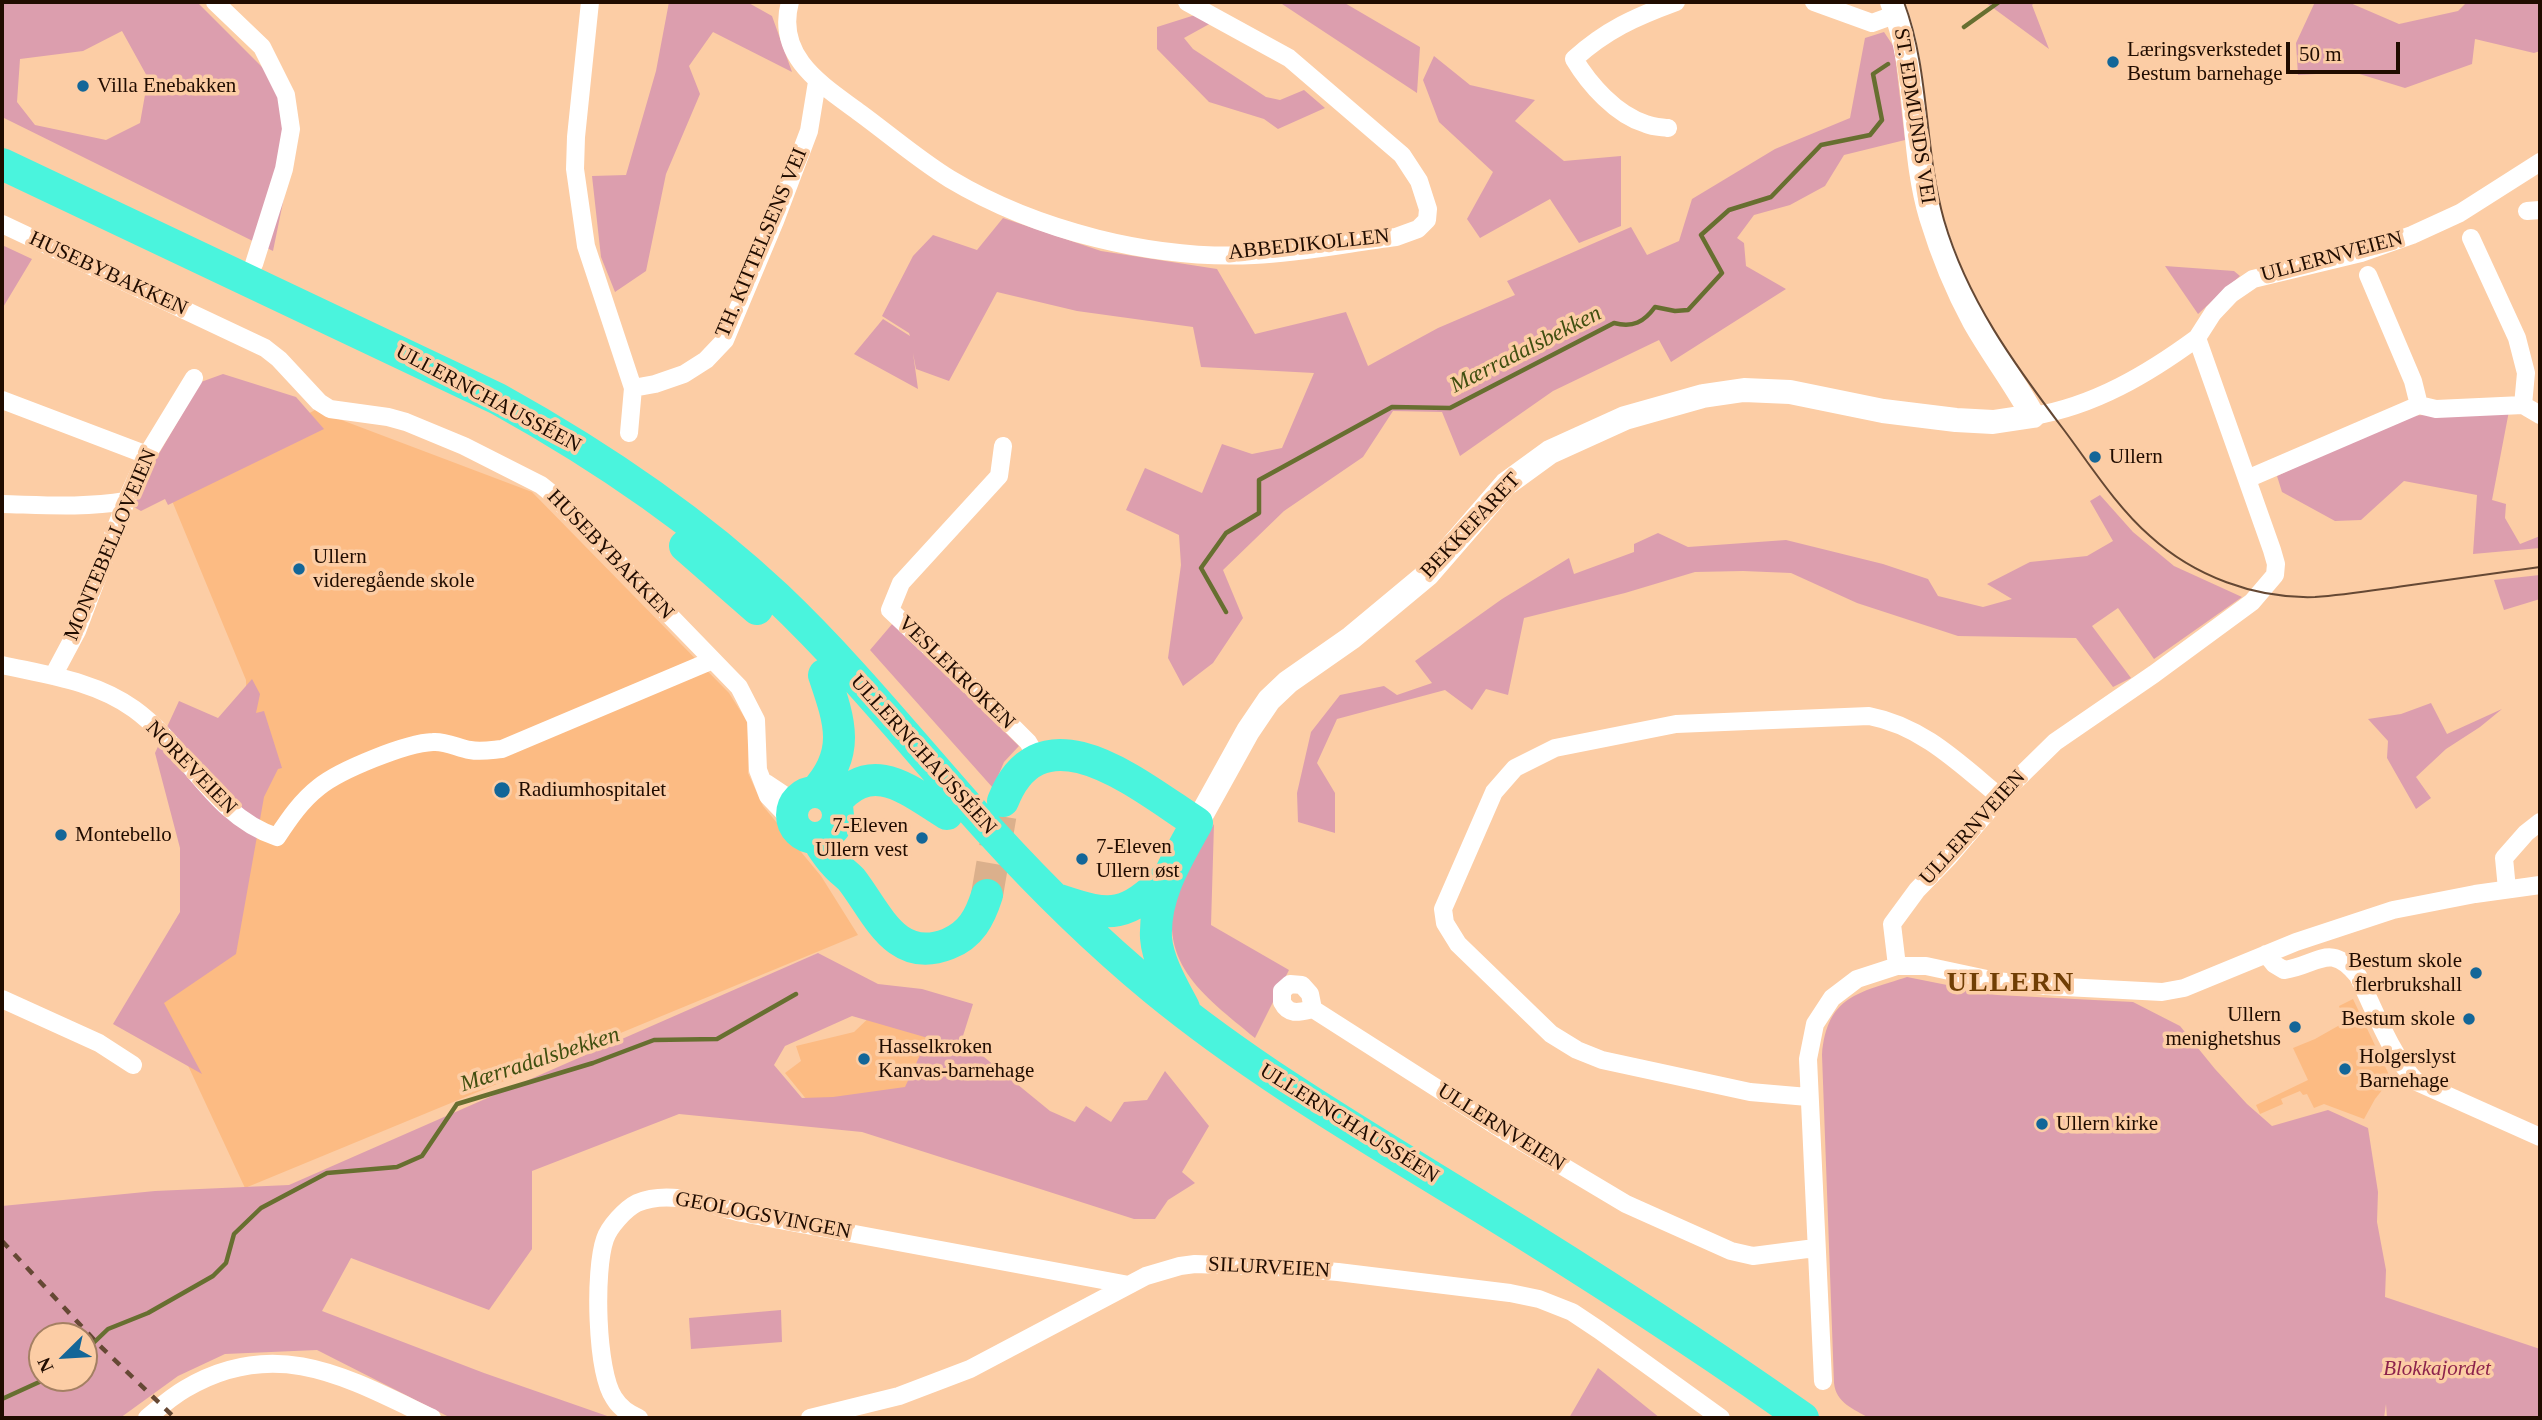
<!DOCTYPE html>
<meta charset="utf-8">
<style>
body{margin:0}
#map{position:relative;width:2542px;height:1420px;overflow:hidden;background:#fccda5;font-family:"Times New Roman",serif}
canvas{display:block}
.frame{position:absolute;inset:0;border:4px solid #200c00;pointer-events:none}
.north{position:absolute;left:28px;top:1322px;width:70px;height:70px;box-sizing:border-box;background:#fccda5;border:2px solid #a48063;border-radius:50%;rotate:246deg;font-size:19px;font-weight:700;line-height:28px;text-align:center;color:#200c00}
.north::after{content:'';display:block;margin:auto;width:24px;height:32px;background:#136698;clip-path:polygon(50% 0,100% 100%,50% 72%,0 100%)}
.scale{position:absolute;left:2286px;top:42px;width:114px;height:32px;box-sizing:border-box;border:4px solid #200c00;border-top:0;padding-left:9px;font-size:21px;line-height:24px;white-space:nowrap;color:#200c00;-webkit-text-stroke:5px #fccda5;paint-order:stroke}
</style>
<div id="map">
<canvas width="2542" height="1420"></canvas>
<div class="frame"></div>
<div class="north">N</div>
<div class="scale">50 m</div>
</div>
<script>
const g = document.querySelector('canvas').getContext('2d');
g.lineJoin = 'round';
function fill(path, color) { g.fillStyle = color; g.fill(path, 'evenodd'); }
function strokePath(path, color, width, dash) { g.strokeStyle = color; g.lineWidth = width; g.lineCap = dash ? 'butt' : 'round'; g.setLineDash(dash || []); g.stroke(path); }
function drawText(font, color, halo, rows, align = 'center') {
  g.font = font + ' "Times New Roman",serif'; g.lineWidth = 7; g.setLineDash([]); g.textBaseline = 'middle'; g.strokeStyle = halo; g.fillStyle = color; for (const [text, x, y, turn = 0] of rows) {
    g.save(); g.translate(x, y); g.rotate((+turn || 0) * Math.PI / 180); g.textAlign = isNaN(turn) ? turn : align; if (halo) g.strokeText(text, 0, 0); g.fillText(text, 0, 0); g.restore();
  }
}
const built = new Path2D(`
 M 315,410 L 532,492 L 729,693 L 748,723 L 748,773 L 763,806 L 821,876 L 858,935 L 245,1188 L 158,1001 L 250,830 L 246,680 L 168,491 Z
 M 2353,999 L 2391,1079 L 2375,1099 L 2364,1119 L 2324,1104 L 2314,1108 L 2307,1094 L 2303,1095 L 2300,1091 L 2281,1099 L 2283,1104 L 2260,1114 L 2256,1105 L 2308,1080 L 2293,1048 L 2315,1039 L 2345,1022 L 2339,1006 Z
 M 960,1010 L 886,1118 L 811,1105 L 785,1073 L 801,1061 L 796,1046 L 854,1032 L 874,1013 Z`);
const green = new Path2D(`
 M 2,2 L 100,2 L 111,4 L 113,2 L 197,2 L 269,74 L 288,124 L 290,168 L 273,251 L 2,117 ZM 122,31 L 148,78 L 140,123 L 106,140 L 35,125 L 17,102 L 20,59 L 83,51 Z
 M 669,2 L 747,2 L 772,16 L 792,72 L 713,32 L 689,66 L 700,94 L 666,174 L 646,271 L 615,292 L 601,257 L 592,176 L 626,175 L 656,71 Z
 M 1283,2 L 1343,2 L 1420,47 L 1417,93 L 1282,4 Z
 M 1985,2 L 2035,2 L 2032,5 L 2049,49 Z
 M 2315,2 L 2348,2 L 2399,24 L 2458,11 L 2467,2 L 2540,2 L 2540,51 L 2534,53 L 2475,39 L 2472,64 L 2405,88 L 2353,72 L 2298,75 L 2296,43 Z
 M 1195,15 L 1213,22 L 1184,38 L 1193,49 L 1266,97 L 1280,100 L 1304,90 L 1325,108 L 1278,129 L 1264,119 L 1209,102 L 1157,49 L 1157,27 Z
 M 1884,32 L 1894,47 L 1905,140 L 1844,155 L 1825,186 L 1790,205 L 1754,215 L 1737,238 L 1744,243 L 1746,266 L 1786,289 L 1671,362 L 1659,340 L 1553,391 L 1460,456 L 1442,412 L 1393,411 L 1363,457 L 1284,511 L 1223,570 L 1243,618 L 1213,663 L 1183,686 L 1168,658 L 1181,565 L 1179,535 L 1126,510 L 1145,468 L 1202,493 L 1222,444 L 1252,454 L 1282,448 L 1314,373 L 1201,367 L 1193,327 L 1077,311 L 997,292 L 949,381 L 916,369 L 913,353 L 918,389 L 854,354 L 883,319 L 910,336 L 909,333 L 882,316 L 913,256 L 933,235 L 977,250 L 1003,218 L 1101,251 L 1217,269 L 1255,334 L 1346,312 L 1368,366 L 1438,328 L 1515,295 L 1507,281 L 1631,227 L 1647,255 L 1679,241 L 1692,199 L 1775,149 L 1850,118 L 1865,38 Z
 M 1434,56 L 1470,85 L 1535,100 L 1515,121 L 1564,161 L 1621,156 L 1621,226 L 1579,243 L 1550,199 L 1480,238 L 1467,219 L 1493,172 L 1439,122 L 1423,80 Z
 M 2,245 L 32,259 L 2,309 Z
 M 2165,266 L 2234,271 L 2240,276 L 2198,314 Z
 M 223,374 L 296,397 L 324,429 L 168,505 L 165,499 L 141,511 L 132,506 L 157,457 L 201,382 Z
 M 2509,411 L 2492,500 L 2506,504 L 2505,518 L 2520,544 L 2540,536 L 2540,548 L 2473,554 L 2477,495 L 2404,481 L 2361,520 L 2335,521 L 2282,492 L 2277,476 L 2404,416 Z
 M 2100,495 L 2133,532 L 2174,566 L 2242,597 L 2154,659 L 2118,608 L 2092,626 L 2131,678 L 2113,687 L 2076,638 L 1958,636 L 1857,603 L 1791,573 L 1743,571 L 1695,572 L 1625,593 L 1524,618 L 1508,695 L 1486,689 L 1472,710 L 1445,690 L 1337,719 L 1317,763 L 1335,793 L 1335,833 L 1298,822 L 1297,793 L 1311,732 L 1340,695 L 1384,686 L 1397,695 L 1432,683 L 1415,661 L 1502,599 L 1569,558 L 1574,574 L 1634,552 L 1634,544 L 1658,533 L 1688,547 L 1786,540 L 1883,564 L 1928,579 L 1938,596 L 1983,607 L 2012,599 L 1987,584 L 2030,562 L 2087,556 L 2113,541 L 2090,501 Z
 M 2540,575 L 2540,599 L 2504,610 L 2494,580 Z
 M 893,623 L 1019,746 L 1004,762 L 993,788 L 870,650 Z
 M 252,679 L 260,694 L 256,713 L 264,711 L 282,768 L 278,769 L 264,797 L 236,954 L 164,1003 L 202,1074 L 113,1024 L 180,912 L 180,848 L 155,753 L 179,701 L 218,718 Z
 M 2431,703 L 2447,734 L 2502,709 L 2480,727 L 2446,749 L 2416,777 L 2431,798 L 2416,809 L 2387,758 L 2388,741 L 2368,719 L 2401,714 Z
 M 1214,824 L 1211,925 L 1289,970 L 1255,1038 C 1202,994 1153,961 1179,884 C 1186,863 1203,843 1214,824 Z
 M 818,953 L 878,984 L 922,989 L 973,1004 L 962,1039 L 1050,1111 L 1075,1122 L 1086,1106 L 1111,1122 L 1124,1102 L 1147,1100 L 1165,1071 L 1209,1126 L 1182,1172 L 1195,1183 L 1168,1200 L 1155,1219 L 1134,1219 L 862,1132 L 679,1114 L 532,1171 L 532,1249 L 489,1310 L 351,1258 L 322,1311 L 484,1373 L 613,1418 L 451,1418 L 317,1350 L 225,1354 L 178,1376 L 120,1418 L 2,1418 L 2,1206 L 155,1191 L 289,1185 ZM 852,1016 L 928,1038 L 905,1087 L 833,1097 L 802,1098 L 774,1065 L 785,1046 ZM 42,1336 L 84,1336 L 84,1378 L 42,1378 Z
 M 1907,977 L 1997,995 L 2133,1002 L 2180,1026 L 2215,1069 L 2247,1104 L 2272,1126 L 2328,1110 L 2368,1128 L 2378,1192 L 2377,1222 L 2386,1270 L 2385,1297 L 2540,1349 L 2540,1418 L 2387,1418 L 2386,1404 L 2384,1418 L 1869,1418 C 1854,1409 1836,1403 1834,1383 L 1822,1055 C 1827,995 1859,993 1907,977 Z
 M 781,1310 L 782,1342 L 691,1349 L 689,1318 Z
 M 1598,1368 L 1660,1418 L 1569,1418 Z`);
const stream = new Path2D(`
 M 1964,27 L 1999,2
 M 1226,612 L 1201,568 L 1226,533 L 1259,513 L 1259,480 L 1392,407 L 1450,408 L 1614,323 C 1633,328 1644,322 1655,307 L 1675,311 L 1688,310 L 1722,273 L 1701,235 L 1729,210 L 1771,197 L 1821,145 L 1870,135 L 1882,120 L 1873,74 L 1888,64
 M 84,1352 L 108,1329 L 148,1313 L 213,1276 L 226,1263 L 234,1234 L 261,1208 L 327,1173 L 397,1167 L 422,1156 L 457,1104 L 593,1063 L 654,1040 L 717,1039 L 796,994
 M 2,1399 L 48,1378`);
const highwayTunnel = new Path2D(`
 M 987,895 L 1003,801`);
const street = new Path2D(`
 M 215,2 L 262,47 L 286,95 L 291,129 L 284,169 L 254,264
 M 590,2 L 576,137 L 575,169 L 586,246 L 633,388 L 629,433
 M 790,2 C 775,57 822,85 860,113 C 890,135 919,160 950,179 C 1037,231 1153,260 1254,255 C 1301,253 1349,243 1396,237 L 1418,229 L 1427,220 L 1428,209 L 1419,181 L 1402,155 L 1289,58 L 1187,2
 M 1814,2 L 1872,23 L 1897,14
 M 1668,128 C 1661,127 1653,127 1646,124 C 1616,115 1589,84 1574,59 C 1606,30 1635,17 1676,2
 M 2527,211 L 2540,210
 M 2,224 L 265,348 L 279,359 L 319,402 L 330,409 L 388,417 L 406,422 L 464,446 L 541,485 L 551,493 L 739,687 L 756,720 L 758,770 L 768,796 L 793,822
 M 2471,238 L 2517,338 L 2526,373 L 2523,405
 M 2368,275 L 2413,381 L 2419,405
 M 633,388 L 655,384 L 684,374 L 706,360 L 725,340 L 775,221 L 809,131 L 817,82
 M 2,400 L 147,455
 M 2523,405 L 2540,415
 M 2033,416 C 2094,406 2148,374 2197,338
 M 1003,446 L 999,476 L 901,583 L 890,610 L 992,706 L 1028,742 L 1038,759
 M 2247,479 L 2419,405 L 2436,409 L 2523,405
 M 2,504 C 44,505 84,508 126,501
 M 2,665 C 47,675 95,681 134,709 C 187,747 212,816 277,837 C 289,819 301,801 319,787 C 340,770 406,743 433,742 C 446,741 458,748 470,750 C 481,752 491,750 502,749 L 713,660
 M 53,676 L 77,631 L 126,501 L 147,455 L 194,378
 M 766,783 L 787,797 L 799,800
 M 2507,889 L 2504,858 L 2526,833 L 2540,822
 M 2266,954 L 2274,964 L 2284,970 C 2318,965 2330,941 2358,976 C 2373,1007 2393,1059 2417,1082 L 2540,1137
 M 1897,966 L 1892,924 L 1917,890 L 1949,857 L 2006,790 L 2055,742 L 2154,674 L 2252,602 L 2275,575 L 2276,564 L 2272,550 L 2197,338 L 2213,313 L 2231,294 L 2253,279 L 2361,253 L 2412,235 L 2460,213 L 2540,162
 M 2,999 L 99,1043 L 133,1065
 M 1313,1009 L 1310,994 L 1302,985 L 1290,984 L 1282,991 L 1282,1002 C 1289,1016 1300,1012 1313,1009 L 1507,1133 L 1626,1204 L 1731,1251 L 1753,1256 L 1815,1248
 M 1808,1097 L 1750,1092 L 1602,1060 L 1577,1050 L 1551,1034 L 1458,944 L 1445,923 L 1443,909 L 1494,792 L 1515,768 L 1555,748 L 1676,724 L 1869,716 C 1922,726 1959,763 2000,797
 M 1823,1381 L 1808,1059 L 1815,1024 L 1832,998 L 1857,979 L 1897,966 L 1926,966 L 1996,981 L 2046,986 L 2162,992 L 2184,988 L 2296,942 L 2393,910 L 2475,894 L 2540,885
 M 147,1418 C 159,1408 171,1397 185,1389 C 276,1335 348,1378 432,1418
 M 639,1418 C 629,1414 620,1408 614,1398 C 596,1371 594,1270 605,1239 C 609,1227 625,1209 637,1203 C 670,1189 709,1205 742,1213 L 1129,1285
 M 810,1418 L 899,1396 L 970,1369 L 1146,1276 L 1180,1266 L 1195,1264 L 1277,1267 L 1338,1272 L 1510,1293 L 1539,1299 L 1572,1312 L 1599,1330 L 1721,1418`);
const secondary = new Path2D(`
 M 1197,823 L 1248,731 L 1269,700 L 1288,682 L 1351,638 L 1428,574 L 1506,484 L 1550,452 L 1625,418 L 1703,396 L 1744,390 L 1790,392 L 1883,411 L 1956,420 L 1993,422 L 2033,416 C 2015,383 1992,353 1974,321 C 1956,288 1942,253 1931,217 C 1910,147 1920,70 1892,2`);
const highway = new Path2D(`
 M 2,164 L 498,399 C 599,455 693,518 777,597 C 854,670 920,754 991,832 C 1042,888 1096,941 1154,989 C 1255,1072 1369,1138 1481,1207 C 1590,1274 1698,1344 1803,1418
 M 685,546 L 757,609
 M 815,792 C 851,753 840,722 824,675
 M792 815a23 23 0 1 1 46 0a23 23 0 1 1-46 0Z
 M 1003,801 C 1042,702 1142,788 1197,823 C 1177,859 1154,895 1156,938 C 1158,962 1173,987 1184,1008
 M 835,803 C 872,757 908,790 947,814
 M 816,838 C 822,847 828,857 835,864 C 840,870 846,874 851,879 C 877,912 895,965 948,944 C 971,935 980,917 987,895
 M 1059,900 C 1112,918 1126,917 1167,877`);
const tram = new Path2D(`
 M 1904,2 C 1930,71 1924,149 1944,220 C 1967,299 2014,364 2064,430 C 2091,466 2116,506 2150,536 C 2194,576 2255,599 2315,597 C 2345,595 2375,590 2404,586 C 2450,580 2495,573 2540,567`);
const rail = new Path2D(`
 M 2,1241 L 99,1345 L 175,1418`);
const markers = [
 [2113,62,7,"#136698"],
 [83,86,7,"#136698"],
 [2095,457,7,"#136698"],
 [299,569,7,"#136698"],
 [502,790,9,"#136698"],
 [61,835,7,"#136698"],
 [922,838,7,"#136698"],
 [1082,859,7,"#136698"],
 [2476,973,7,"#136698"],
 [2469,1019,7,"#136698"],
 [2295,1027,7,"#136698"],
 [864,1059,7,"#136698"],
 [2345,1069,7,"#136698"],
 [2042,1124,7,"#136698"]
];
const poiNames = [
 ["Læringsverkstedet",2127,50],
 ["Bestum barnehage",2127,74],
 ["Villa Enebakken",97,86],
 ["Ullern",2109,457],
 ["Ullern",313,557],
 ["videregående skole",313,581],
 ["Radiumhospitalet",518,790],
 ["7-Eleven",908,826,"right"],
 ["Ullern vest",908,850,"right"],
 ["Montebello",75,835],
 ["7-Eleven",1096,847],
 ["Ullern øst",1096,871],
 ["Bestum skole",2462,961,"right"],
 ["flerbrukshall",2462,985,"right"],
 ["Ullern",2281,1015,"right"],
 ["menighetshus",2281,1039,"right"],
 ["Bestum skole",2455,1019,"right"],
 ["Hasselkroken",878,1047],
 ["Kanvas-barnehage",878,1071],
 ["Holgerslyst",2359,1057],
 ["Barnehage",2359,1081],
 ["Ullern kirke",2056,1124]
];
const streetNames = [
 ["ST. EDMUNDS VEI",1914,116,81],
 ["TH. KITTELSENS VEI",762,243,-67],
 ["ABBEDIKOLLEN",1309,245,-6],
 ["ULLERNVEIEN",2332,257,-15],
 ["HUSEBYBAKKEN",108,274,25],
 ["ULLERNCHAUSSÉEN",488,399,28],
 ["BEKKEFARET",1471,526,-47],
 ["MONTEBELLOVEIEN",111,545,-67],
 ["HUSEBYBAKKEN",610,555,46],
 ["VESLEKROKEN",956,673,44],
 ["ULLERNCHAUSSÉEN",923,755,48],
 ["NOREVEIEN",191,768,46],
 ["ULLERNVEIEN",1973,828,-48],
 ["ULLERNCHAUSSÉEN",1349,1124,32],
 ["ULLERNVEIEN",1501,1128,32],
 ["GEOLOGSVINGEN",763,1216,11],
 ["SILURVEIEN",1269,1268,3]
];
const parkNames = [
 ["Blokkajordet",2437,1369]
];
const waterNames = [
 ["Mærradalsbekken",1526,350,-27],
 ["Mærradalsbekken",540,1060,-18]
];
const districtNames = [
 ["ULLERN",2011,984]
];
fill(built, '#fcbb83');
fill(green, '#dc9eae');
strokePath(stream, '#676f30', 4.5);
strokePath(highwayTunnel, '#dbb08c', 32, [32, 16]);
strokePath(street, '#fff', 18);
strokePath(secondary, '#fff', 24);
strokePath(highway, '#4af4dd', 32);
strokePath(tram, '#654834', 2);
strokePath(rail, '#654834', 4.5, [9, 9]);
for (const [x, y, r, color] of markers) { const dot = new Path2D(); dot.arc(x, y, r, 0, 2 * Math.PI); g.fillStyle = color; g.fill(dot); strokePath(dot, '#fccda5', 2.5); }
drawText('21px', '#200c00', '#fccda5', poiNames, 'left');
drawText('21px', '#200c00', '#fccda5', streetNames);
drawText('italic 21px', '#8d234c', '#fccda5', parkNames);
drawText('italic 23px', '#404f10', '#fccda5', waterNames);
g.letterSpacing = '2px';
drawText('bold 28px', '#703e05', '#fccda5', districtNames);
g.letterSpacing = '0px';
</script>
